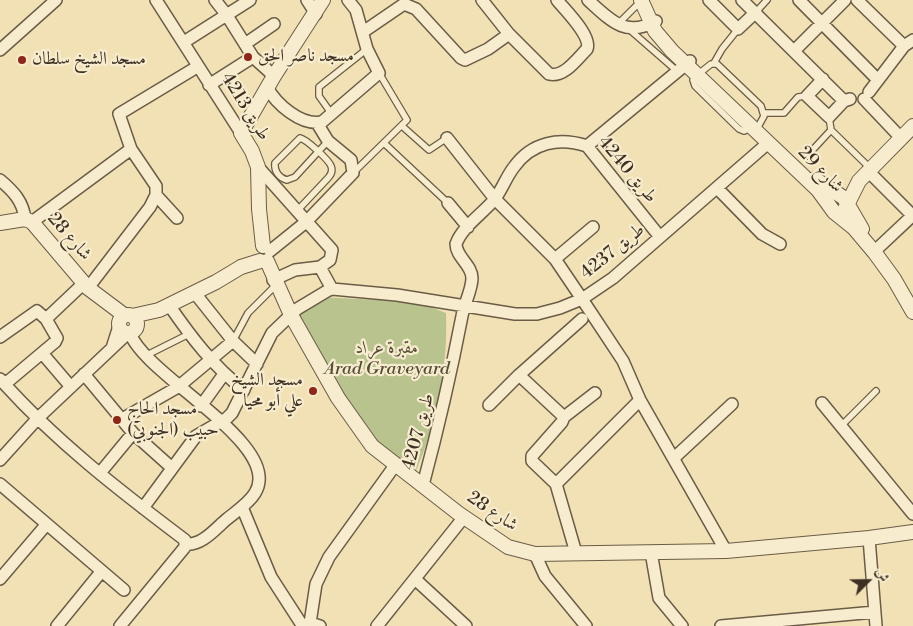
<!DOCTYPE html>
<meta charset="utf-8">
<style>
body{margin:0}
#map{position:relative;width:913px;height:626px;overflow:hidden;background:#f2e1b4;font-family:"Libre Bodoni",Amiri,serif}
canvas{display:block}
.north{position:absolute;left:843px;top:556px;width:50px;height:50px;-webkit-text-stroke:4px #f7ecce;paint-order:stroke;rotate:67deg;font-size:14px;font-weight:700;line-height:20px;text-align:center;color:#3d3023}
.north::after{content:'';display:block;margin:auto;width:18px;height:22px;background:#3d3023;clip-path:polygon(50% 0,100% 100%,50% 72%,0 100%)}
</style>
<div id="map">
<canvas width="913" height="626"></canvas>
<div class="north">ش</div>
</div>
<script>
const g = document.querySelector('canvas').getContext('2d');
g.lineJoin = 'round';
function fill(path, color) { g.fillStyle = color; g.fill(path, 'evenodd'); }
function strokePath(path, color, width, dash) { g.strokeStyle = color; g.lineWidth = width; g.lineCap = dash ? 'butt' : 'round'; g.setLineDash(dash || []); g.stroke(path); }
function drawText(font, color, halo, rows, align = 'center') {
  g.font = font + ' "Libre Bodoni",Amiri,serif'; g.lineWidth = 4.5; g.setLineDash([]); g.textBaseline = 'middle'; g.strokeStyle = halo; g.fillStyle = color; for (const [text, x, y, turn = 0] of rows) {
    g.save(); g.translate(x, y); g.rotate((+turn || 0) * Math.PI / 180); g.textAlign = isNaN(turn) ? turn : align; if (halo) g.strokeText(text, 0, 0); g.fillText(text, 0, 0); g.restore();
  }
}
const green = new Path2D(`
 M 319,297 L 418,302 L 446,313 C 448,368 437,422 415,473 L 374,440 L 347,409 L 297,311 Z`);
const service = new Path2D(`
 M 756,12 L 767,0
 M 618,24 L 641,1
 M 630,30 L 677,71
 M 714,63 L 722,49 L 738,29
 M 701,72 L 711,64 L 717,64 L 761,106 L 764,116 L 758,127
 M 697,76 L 693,80 L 695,86 L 739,129 L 744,131 L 751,128
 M 331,113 L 319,96 L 319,87 L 367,49
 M 764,113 L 784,113 L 798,97 L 807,96
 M 402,126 L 429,150 L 447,138
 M 831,130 L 871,169
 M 385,144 L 448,203
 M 807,156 L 831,130 L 829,117
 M 353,173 L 407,120 L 379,73
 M 297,211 L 328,178 C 331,175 333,171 331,166 C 329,160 306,139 300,138 L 275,163 C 274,171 279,178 287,180 L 295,177 L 328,141
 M 233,341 L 248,313 L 276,285
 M 147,355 L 189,334
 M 841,426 L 876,391`);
const minor = new Path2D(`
 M 156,0 L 241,133
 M 215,0 L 226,14 L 253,57 L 274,76
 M 307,0 L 316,14
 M 482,0 L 509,34 L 549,74 C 564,78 577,59 587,49 C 592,36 566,11 557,0
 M 588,0 C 611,21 626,38 656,21
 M 709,0 L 738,29 L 756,12
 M 742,0 L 844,101
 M 799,0 L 878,80
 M 857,0 L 904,46
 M 363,32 L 404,4 L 416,9 L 461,58 L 465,60 L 488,49 L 509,34
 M 184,42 L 250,0
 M 245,44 L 274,24
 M 0,50 L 56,0
 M 795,50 L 845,0
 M 823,79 L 807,96 L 829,117 L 844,101 L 850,99
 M 209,85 L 253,57
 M 267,87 C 276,104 301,126 322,122 L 379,73 L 367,49 L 356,10 L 348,0
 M 869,92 L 904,46 L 913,40
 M 864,99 L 901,138
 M 447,138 L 495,199 L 555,259 L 582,299 L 623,361 L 640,400 L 726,551
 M 587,146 L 690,61
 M 258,167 L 332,250 L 330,260 L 320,267 L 332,289
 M 868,171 L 913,216
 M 0,180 C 13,191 23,201 25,219
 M 717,188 L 762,234 L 780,244
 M 156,195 L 177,218
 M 448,203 L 468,227
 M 32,222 L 131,149
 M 878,248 L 912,216
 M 270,251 L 306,222 L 353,173 L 351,160 L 328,141 L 317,123
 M 555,259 L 593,227
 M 273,280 L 295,270 L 320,267
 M 88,288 L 150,207 L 156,195 L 156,186 L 131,149 L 119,114 L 197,67
 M 194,292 L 233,341 L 257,364
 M 169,305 C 191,337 213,366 244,390
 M 130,333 C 145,376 285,445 255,493 C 249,503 237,511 227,519 C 216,528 202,546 186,544
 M 0,337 L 37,311 L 46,319
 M 112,348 L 119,326
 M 42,353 L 71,387
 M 84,374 L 133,433 L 172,468
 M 0,379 C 54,440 120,491 185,540 L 185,547 L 120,626
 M 5,384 L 55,342 L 57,338 L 46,319 L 84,283
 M 822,403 L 913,514
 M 489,405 L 519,375
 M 201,406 L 224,374
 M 564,417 L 595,393
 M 122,419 L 178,387 L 233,341
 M 674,458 L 732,404
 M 0,460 L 38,418 L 128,333
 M 100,473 L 133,433
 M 0,484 L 124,590
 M 556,484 L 532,461 L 532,456 L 562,422 L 564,417 L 519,375 L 582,319
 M 423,485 C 438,429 451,373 462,316 C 464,304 472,290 472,278 C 472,265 456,257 456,244 C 462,227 482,214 494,200 C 502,190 506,177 514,167 C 532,142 559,137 587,146 L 660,237
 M 242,507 L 271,577 L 302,625
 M 143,508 L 196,436 L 227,418 L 232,413 L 272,333 L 297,309 L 327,291 L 332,289 L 397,295 L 515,314 L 537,314 L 560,308 L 582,299 L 613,278 L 767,144
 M 869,538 L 876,626
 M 651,552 L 659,598 L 682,626
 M 576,553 L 556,484 L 640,400
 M 535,554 L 545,576 L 586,626
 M 0,579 L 46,525
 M 415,579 L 466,626
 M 310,623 L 316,584 L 329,557 L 396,464
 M 302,625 L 310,623 L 320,626
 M 57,626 L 101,572
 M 377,626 L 464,517
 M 721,626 L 875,612`);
const tertiary = new Path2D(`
 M 641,0 L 655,31 L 672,51 L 818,190 L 834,212 L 854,228 L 875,253 L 894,279 L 913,312
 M 815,179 L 844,198 L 862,229
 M 845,209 L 859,181 L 913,126
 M 0,223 L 25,219 L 32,222 L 88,288 L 124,315
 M 263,246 L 259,209 L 258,167 L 252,151 L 241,133 L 274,76 L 323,0
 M 267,261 L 291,315 L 338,398 L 372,446 L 458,513 L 508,547 L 535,554 L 726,551 L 869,538 L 913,532
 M119 324a9 9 0 1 1 18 0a9 9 0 1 1-18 0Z
 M 132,316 L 159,310 L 216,282 L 241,267 L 260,261`);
const markers = [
 [248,57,5,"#8f2418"],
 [22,60,5,"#8f2418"],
 [313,391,5,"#8f2418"],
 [117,420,5,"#8f2418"]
];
const poiNames = [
 ["مسجد ناصر الحق",258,57],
 ["مسجد الشيخ سلطان",32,60],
 ["مسجد الشيخ",303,381,"right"],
 ["علي أبو محيا",303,402,"right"],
 ["مسجد الحاج",127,410],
 ["حبيب (الجنوبي)",127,431]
];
const streetNames = [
 ["طريق 4213",245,107,58],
 ["طريق 4240",627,170,50],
 ["شارع 29",820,170,46],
 ["شارع 28",69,237,49],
 ["طريق 4237",613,252,-39],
 ["طريق 4207",419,432,-75],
 ["شارع 28",492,512,34]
];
const parkNames = [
 ["مقبرة عراد",387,349],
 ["Arad Graveyard",387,370]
];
fill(green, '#b9c38e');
strokePath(service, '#6a5c47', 8);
strokePath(minor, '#6a5c47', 14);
strokePath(tertiary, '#6a5c47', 16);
strokePath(service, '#f7ecce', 5.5);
strokePath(minor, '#f7ecce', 11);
strokePath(tertiary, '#f7ecce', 14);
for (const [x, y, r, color] of markers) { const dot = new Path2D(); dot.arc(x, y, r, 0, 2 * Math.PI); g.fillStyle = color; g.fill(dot); strokePath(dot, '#f7ecce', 2); }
drawText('18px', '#3d3023', '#f7ecce', poiNames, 'left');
drawText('18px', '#3d3023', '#f7ecce', streetNames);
drawText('italic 18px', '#564d38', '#f7ecce', parkNames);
</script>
